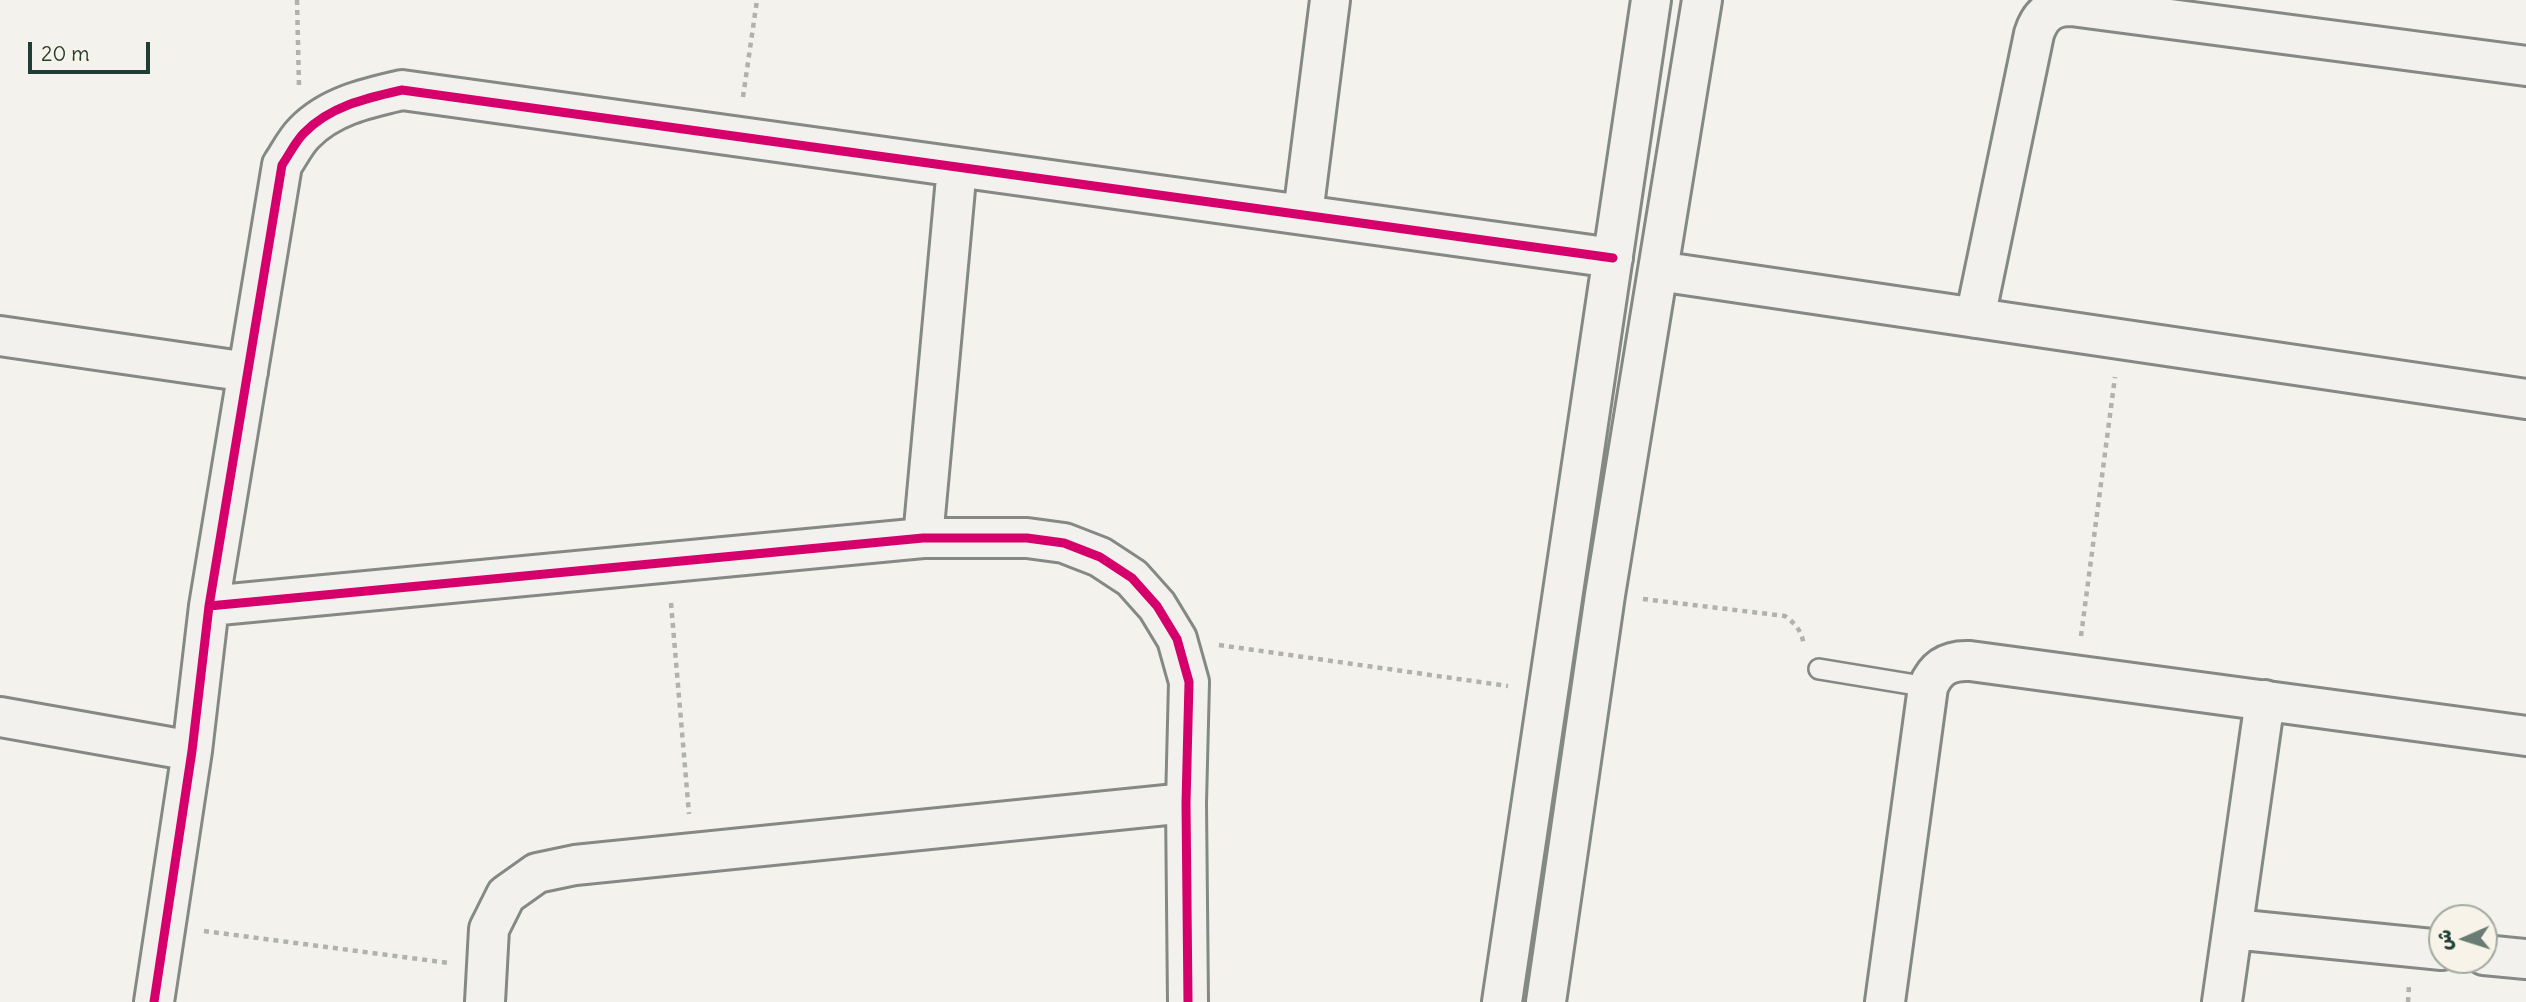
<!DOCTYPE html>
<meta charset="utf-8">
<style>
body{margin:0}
#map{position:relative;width:2526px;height:1002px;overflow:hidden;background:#f4f2ec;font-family:Delius,"Playpen Sans Arabic",sans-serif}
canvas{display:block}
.north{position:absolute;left:2428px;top:904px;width:70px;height:70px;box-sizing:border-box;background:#f7f3e8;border:2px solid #a1aaa0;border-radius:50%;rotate:267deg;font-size:19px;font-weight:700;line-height:28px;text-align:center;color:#1f3d34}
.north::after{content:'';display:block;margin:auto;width:24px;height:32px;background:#6a7c74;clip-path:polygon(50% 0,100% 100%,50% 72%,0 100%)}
.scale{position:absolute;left:28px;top:42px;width:122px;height:32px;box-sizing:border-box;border:4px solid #1f3d34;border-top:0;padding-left:9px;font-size:21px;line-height:24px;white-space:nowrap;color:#1f3d34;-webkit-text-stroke:5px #f7f3e8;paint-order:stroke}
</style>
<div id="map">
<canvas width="2526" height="1002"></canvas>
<div class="north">ش</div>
<div class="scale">20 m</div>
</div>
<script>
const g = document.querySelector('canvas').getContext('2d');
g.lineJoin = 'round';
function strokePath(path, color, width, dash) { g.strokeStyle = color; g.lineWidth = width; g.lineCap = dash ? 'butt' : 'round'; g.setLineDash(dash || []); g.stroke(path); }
const path = new Path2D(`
 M 297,0 L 299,87
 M 743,97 L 757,0
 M 1643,599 L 1785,616 C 1797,625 1802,632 1804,646
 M 671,603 L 689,814
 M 2081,636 L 2115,377
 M 1219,645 L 1508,686
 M 204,931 L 449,963
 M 2408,1002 L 2409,985`);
const service = new Path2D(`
 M 1819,669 L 1928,687`);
const minor = new Path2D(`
 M 1303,214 L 1330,0
 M 1658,271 L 2526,399
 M 1975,318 L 2034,34 C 2040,15 2051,6 2071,6 L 2526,66
 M 0,336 L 248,372
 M 923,538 L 957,167
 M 209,606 L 923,538 L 1027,538 L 1064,543 L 1100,557 L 1132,578 L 1157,606 L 1177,639 L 1189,682 L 1186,803 L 1188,1002
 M 0,717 L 192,751
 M 2233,929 L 2442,950
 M 2484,955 L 2526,959
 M 154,1002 L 192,751 L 209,606 L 282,165 C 289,155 295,142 304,133 C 330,106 367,98 402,90 L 1613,258
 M 485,1002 L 489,929 L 506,895 L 537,873 L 575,865 L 1186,803
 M 1502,1002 L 1651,0
 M 1546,1002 L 1605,595 L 1702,0
 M 1885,1002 L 1928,687 C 1936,667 1949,660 1970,661 L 2526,736
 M 2222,1002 L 2265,700`);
const cycleway = new Path2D(`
 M 209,606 L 923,538 L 1027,538 L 1064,543 L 1100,557 L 1132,578 L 1157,606 L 1177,639 L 1189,682 L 1186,803 L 1188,1002
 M 154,1002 L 192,751 L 209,606 L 282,165 C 289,155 295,142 304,133 C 330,106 367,98 402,90 L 1613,258`);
strokePath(service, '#848985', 24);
strokePath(minor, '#848985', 44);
strokePath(path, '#b0b2ae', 4.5, [5, 5]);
strokePath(service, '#f2f1ed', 19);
strokePath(minor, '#f2f1ed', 38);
strokePath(cycleway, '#d6006c', 9);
</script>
